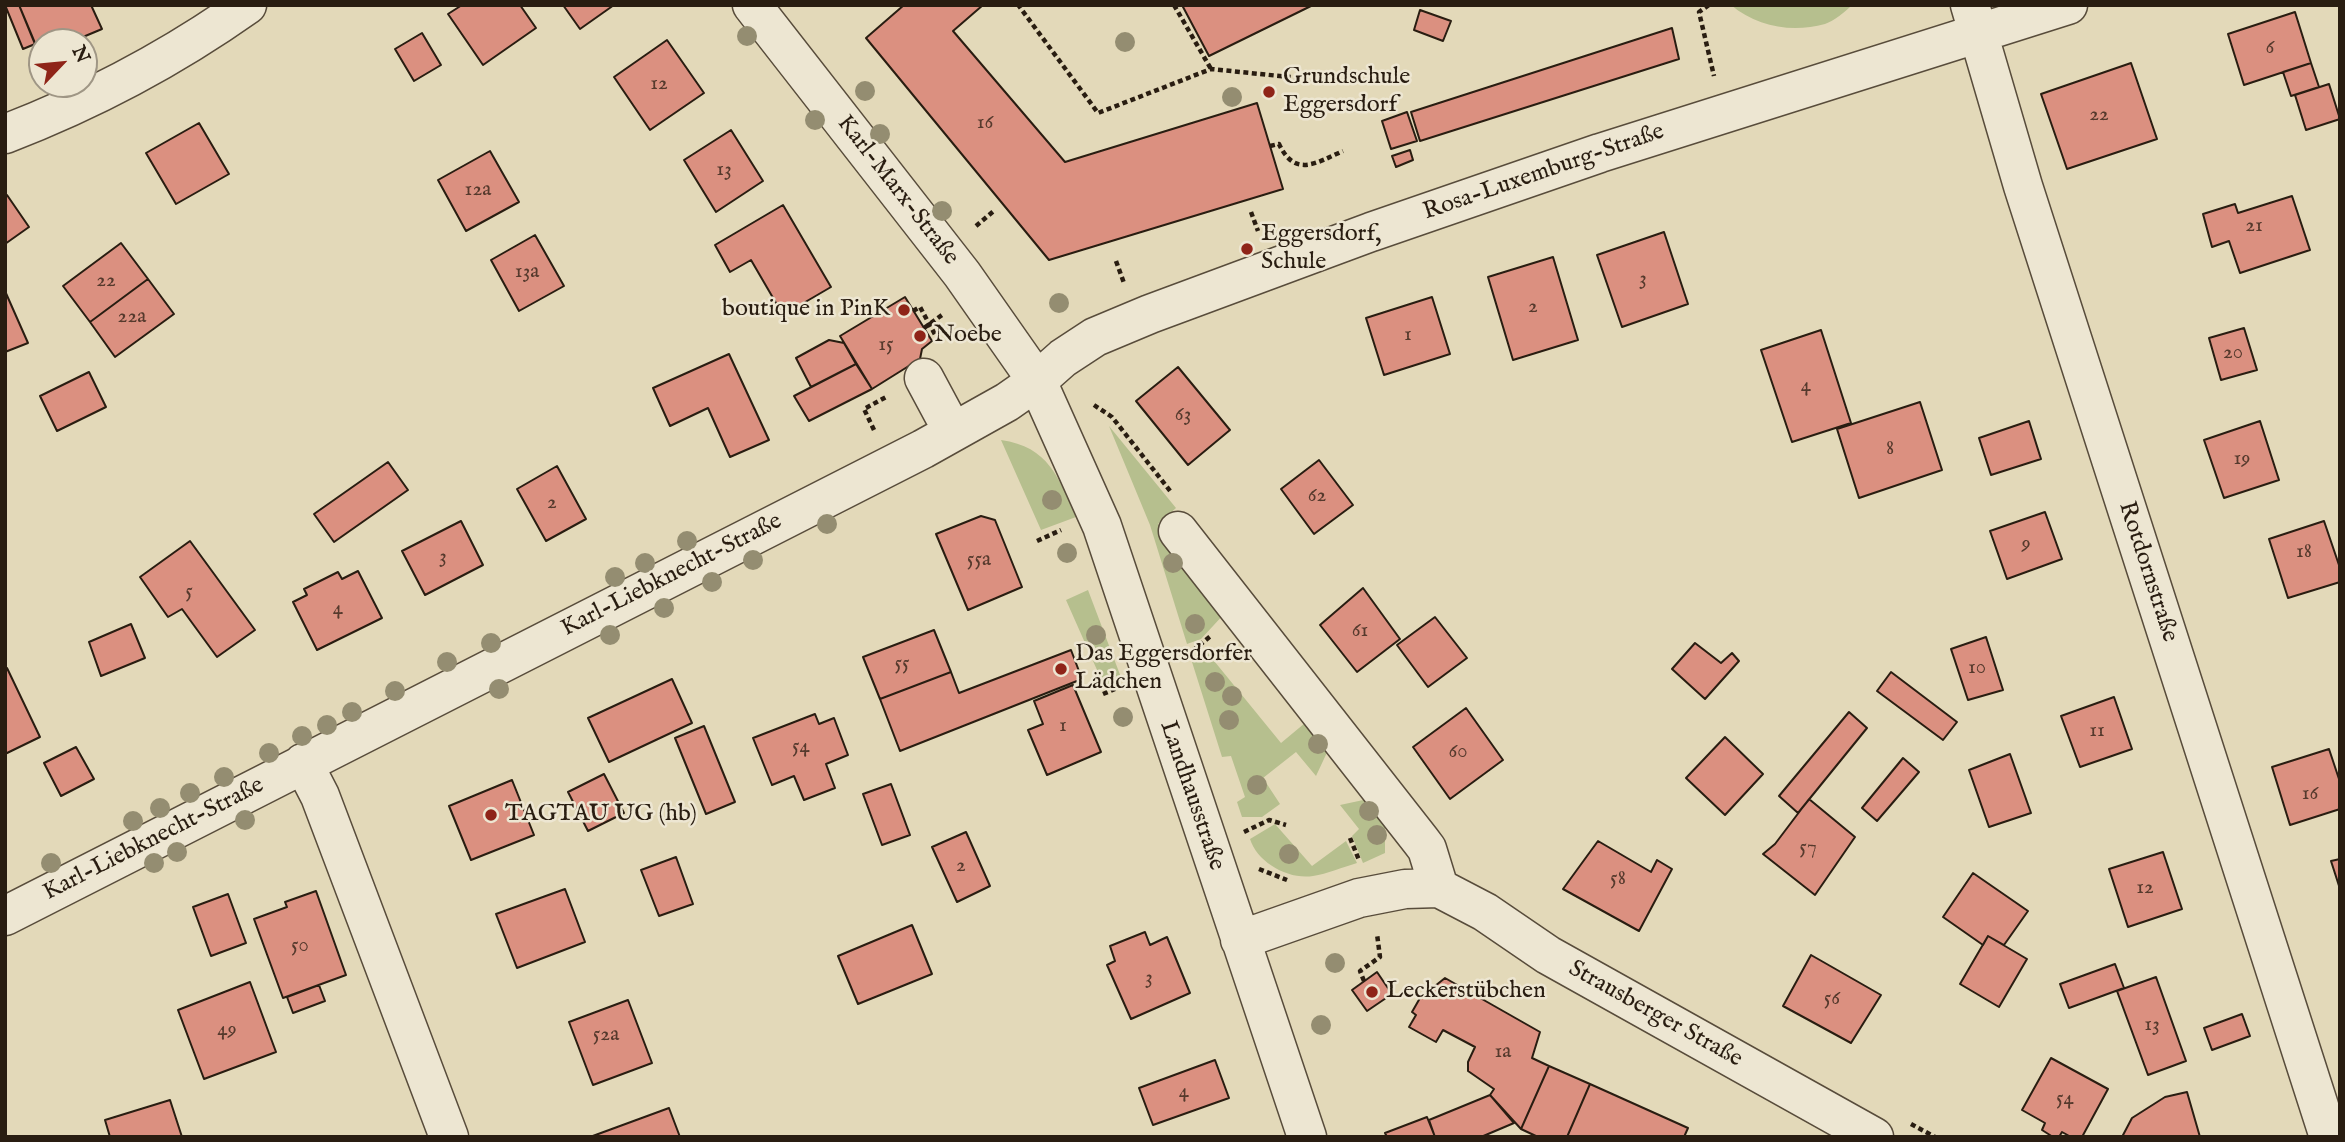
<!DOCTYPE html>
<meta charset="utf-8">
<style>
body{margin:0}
#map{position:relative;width:2345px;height:1142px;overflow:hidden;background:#e3d9b9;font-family:"IM FELL English",serif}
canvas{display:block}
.frame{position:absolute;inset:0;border:7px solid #291d11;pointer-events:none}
.north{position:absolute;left:28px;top:28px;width:70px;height:70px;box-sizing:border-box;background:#ede6d2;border:2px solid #9f9685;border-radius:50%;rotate:64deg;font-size:19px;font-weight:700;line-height:28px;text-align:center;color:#291d11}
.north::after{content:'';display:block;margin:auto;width:24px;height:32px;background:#8f2418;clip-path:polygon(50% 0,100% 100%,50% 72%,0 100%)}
</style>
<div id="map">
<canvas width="2345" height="1142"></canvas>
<div class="frame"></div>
<div class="north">N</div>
</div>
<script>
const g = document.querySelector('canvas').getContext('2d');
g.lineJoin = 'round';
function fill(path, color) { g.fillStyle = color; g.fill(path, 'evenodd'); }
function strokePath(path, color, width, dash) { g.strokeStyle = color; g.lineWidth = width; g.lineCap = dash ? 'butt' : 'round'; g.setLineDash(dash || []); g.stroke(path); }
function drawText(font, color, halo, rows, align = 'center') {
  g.font = font + ' "IM FELL English",serif'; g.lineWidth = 5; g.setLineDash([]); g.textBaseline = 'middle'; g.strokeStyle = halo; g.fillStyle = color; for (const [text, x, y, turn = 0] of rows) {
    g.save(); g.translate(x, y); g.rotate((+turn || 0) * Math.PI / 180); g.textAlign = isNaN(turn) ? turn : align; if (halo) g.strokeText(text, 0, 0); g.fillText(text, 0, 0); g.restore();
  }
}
const green = new Path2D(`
 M 1731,5 L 1852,5 C 1845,12 1834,21 1825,24 C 1792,33 1757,27 1731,5 Z
 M 1109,426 L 1176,508 L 1158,524 L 1225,613 L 1201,639 L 1187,644 L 1150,525 Z
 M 1001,440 C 1049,447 1058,477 1076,517 L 1041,530 Z
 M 1088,590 L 1122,680 L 1105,688 L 1066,600 Z
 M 1206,651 L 1281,743 L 1305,723 L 1330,746 L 1316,776 L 1296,752 L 1263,778 L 1280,804 L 1262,817 L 1242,817 L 1237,802 L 1245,797 L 1231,756 L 1222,757 L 1192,662 Z
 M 1368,799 L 1385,818 L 1385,853 L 1363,863 L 1352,836 L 1359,829 L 1340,805 Z
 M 1275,824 L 1312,866 L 1346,841 L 1357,863 C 1343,867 1327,874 1313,876 C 1288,880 1257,862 1250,839 Z`);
const building = new Path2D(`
 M 5,5 L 19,5 L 35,44 L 23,49 Z
 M 19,5 L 91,5 L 102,29 L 71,42 L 42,42 L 42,54 L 40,55 Z
 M 462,5 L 520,5 L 536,28 L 483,65 L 448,14 Z
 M 563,5 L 614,5 L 580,29 Z
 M 904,5 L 983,5 L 953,31 L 1065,162 L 1257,103 L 1283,189 L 1049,260 L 866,38 Z
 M 1182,5 L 1313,5 L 1209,56 Z
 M 1420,10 L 1451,21 L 1443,41 L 1414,30 Z
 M 2295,12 L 2311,63 L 2244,85 L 2228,34 Z
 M 1672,28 L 1679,59 L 1420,141 L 1411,112 Z
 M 422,33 L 441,65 L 414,81 L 395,49 Z
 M 667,40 L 704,93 L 650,130 L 614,77 Z
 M 2131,63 L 2157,139 L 2067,169 L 2041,94 Z
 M 2311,63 L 2319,87 L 2291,96 L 2283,72 Z
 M 2329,84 L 2340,119 L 2306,130 L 2295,95 Z
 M 1407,112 L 1417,141 L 1391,149 L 1382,121 Z
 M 199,123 L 229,174 L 176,204 L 146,153 Z
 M 731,130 L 763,181 L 716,212 L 684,160 Z
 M 1410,150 L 1413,160 L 1396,167 L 1392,156 Z
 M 490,151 L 519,202 L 466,231 L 438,180 Z
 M 7,195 L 29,227 L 5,244 L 5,196 Z
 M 2292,196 L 2310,250 L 2240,273 L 2229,241 L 2212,247 L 2203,214 L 2235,204 L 2238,213 Z
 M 783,205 L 831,287 L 783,315 L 751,260 L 730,272 L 715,245 Z
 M 1664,232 L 1688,304 L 1622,327 L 1597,255 Z
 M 535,235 L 564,286 L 519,311 L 491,260 Z
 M 121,243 L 148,279 L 90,322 L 63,286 Z
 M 1553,257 L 1578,340 L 1513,360 L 1488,277 Z
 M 148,279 L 174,314 L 115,357 L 90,322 Z
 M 5,291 L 28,343 L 5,352 Z
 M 905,297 L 932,341 L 922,349 L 920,359 L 872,389 L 840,336 Z
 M 1432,297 L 1450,354 L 1384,375 L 1366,318 Z
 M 2244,328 L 2257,370 L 2221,380 L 2209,338 Z
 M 1821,330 L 1851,423 L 1792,442 L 1761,350 Z
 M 829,340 L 844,343 L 856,364 L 811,387 L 796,358 Z
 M 729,354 L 769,440 L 730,457 L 708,408 L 670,426 L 653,388 Z
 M 856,364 L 872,389 L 809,421 L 794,396 Z
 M 1178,367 L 1230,430 L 1188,465 L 1136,401 Z
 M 89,372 L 106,407 L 57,431 L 40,396 Z
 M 1920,402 L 1942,470 L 1859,498 L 1837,429 Z
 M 2029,421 L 2041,459 L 1991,475 L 1979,438 Z
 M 2260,421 L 2279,480 L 2224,498 L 2204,440 Z
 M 1319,460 L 1353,505 L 1314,534 L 1281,489 Z
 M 388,462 L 408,490 L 334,542 L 314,514 Z
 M 557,466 L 586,519 L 546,541 L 517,489 Z
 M 2045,512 L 2062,559 L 2007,579 L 1990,531 Z
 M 981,516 L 995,520 L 1022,587 L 968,610 L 936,534 Z
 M 461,521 L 483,565 L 425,595 L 402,551 Z
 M 2324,521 L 2340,568 L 2340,582 L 2288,598 L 2269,539 Z
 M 190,541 L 255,630 L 217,657 L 182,609 L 168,617 L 140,577 Z
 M 358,571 L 382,618 L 317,650 L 293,602 L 307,595 L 304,589 L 338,572 L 342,579 Z
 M 1363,588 L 1400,639 L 1357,672 L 1320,625 Z
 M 1435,617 L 1467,658 L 1428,687 L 1397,645 Z
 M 131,624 L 145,658 L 101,676 L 89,642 Z
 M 934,630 L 951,672 L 880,699 L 863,657 Z
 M 1986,637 L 2003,690 L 1968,700 L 1951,649 Z
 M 1695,643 L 1721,663 L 1732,653 L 1739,661 L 1705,699 L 1672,669 Z
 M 1071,650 L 1082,679 L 900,751 L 880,699 L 951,672 L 959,693 Z
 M 7,668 L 40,737 L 5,754 L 5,669 Z
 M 1891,672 L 1957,722 L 1943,740 L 1877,691 Z
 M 672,679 L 692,723 L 609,762 L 588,718 Z
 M 1073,685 L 1101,752 L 1047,775 L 1028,730 L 1043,724 L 1034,701 Z
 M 2114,697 L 2132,749 L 2080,767 L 2061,716 Z
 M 1466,708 L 1503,760 L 1450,799 L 1413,747 Z
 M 1849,712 L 1867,728 L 1798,813 L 1779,796 Z
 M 815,714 L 819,724 L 834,718 L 848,755 L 826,764 L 835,788 L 804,800 L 794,776 L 772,785 L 753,738 Z
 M 704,726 L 735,802 L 706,814 L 675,738 Z
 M 1725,737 L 1763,774 L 1725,815 L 1686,778 Z
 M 76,747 L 94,779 L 61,796 L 44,763 Z
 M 2329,749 L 2340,782 L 2340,809 L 2290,825 L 2272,767 Z
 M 2010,754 L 2031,813 L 1989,827 L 1969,770 Z
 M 1903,758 L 1919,772 L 1877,821 L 1862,808 Z
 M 604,774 L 624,813 L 588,831 L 568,792 Z
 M 512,780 L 534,835 L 471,860 L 449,806 Z
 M 891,784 L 910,835 L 882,845 L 863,794 Z
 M 1809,799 L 1855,837 L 1815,895 L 1763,854 L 1775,844 Z
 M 966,832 L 990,886 L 957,902 L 932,847 Z
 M 1598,841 L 1651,872 L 1657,860 L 1672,869 L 1639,931 L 1563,889 Z
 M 2163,852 L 2182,909 L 2128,927 L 2109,869 Z
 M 676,857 L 693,904 L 659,916 L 641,870 Z
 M 2340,859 L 2340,889 L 2331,861 Z
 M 1973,873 L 2028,911 L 2004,945 L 1988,936 L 1983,945 L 1943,917 Z
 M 565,889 L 585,942 L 517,968 L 496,914 Z
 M 316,891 L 346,975 L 283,998 L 254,919 L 287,907 L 285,902 Z
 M 228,894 L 246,943 L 211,956 L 193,907 Z
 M 912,925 L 932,974 L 858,1004 L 838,956 Z
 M 1145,932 L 1150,945 L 1167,937 L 1190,993 L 1131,1019 L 1107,965 L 1115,961 L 1110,946 Z
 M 1988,936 L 2027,959 L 1999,1007 L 1960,984 Z
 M 1811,955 L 1881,995 L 1851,1043 L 1783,1006 Z
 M 2115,964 L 2124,988 L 2069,1008 L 2060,984 Z
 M 1377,972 L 1392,994 L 1367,1011 L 1352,990 Z
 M 2156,977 L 2186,1061 L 2148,1075 L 2117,991 Z
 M 1445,978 L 1540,1032 L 1532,1058 L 1549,1066 L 1521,1129 L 1490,1095 L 1494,1089 L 1468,1071 L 1468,1062 L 1475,1047 L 1443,1030 L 1436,1042 L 1409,1027 L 1416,1015 L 1412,1012 L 1420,998 Z
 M 250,982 L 276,1052 L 204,1079 L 178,1010 Z
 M 319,985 L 325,1001 L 293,1013 L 287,997 Z
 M 628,1000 L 652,1063 L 593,1085 L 569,1022 Z
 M 2242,1014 L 2250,1036 L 2212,1050 L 2204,1028 Z
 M 2051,1058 L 2108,1089 L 2082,1137 L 2071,1137 L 2062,1132 L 2059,1137 L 2053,1137 L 2042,1130 L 2045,1123 L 2022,1110 Z
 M 1215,1060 L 1229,1098 L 1153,1125 L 1139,1088 Z
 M 1549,1066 L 1590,1084 L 1567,1137 L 1538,1137 L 1521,1129 Z
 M 1590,1084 L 1688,1128 L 1684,1137 L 1567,1137 Z
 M 2187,1092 L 2200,1137 L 2122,1137 L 2132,1118 L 2165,1097 Z
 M 1490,1095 L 1514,1123 L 1481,1137 L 1435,1137 L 1429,1120 Z
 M 170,1100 L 182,1137 L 110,1137 L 105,1120 Z
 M 669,1108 L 680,1137 L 590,1137 Z
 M 1427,1117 L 1435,1137 L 1387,1137 L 1385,1133 Z`);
const path = new Path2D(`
 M 1021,5 L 1019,6 L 1098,113 L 1211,69 L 1329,81
 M 1174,5 L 1211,69
 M 1709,5 L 1699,12 L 1714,76
 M 1270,146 L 1279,144 C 1295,178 1316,163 1343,151
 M 1251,212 L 1258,231
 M 976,226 L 995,210
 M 1116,261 L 1124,283
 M 913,311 L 920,307 L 938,340
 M 924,328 L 942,315
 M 1094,405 L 1112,417 L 1171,492
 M 874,430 L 864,409 L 888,396
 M 1037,541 L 1061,530
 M 1186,656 L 1212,635
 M 1103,694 L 1115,689
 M 1244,832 L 1269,820 L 1286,825
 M 1350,838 L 1359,860
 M 1259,869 L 1287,880
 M 1364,981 L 1360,971 L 1380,957 L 1377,934
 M 1911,1124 L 1935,1137`);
const minor = new Path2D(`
 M 752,5 L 962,274 L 1037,381 L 1102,526 L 1307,1137
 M 1970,5 L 2023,186 L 2329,1137
 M 5,134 C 91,101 172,58 247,5
 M 924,378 L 953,432
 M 1178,531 L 1421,841 L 1427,849 L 1439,888
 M 303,763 L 320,796 L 449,1137
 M 5,916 L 923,449 L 1007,402 L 1037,381 L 1063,358 L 1095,337 L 1150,314 L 1371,232 L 1600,153 L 2068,5
 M 1240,940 L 1359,898 L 1405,889 L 1439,888 L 1485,912 L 1548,955 L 1874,1137`);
const trees = [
 [747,36],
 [1125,42],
 [865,91],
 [1232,97],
 [815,120],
 [880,134],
 [942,211],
 [1059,303],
 [1052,500],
 [827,524],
 [687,541],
 [1067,553],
 [753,560],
 [645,563],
 [1173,563],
 [615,577],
 [712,582],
 [664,608],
 [1195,624],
 [610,635],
 [1096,635],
 [491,643],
 [447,662],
 [1215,682],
 [499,689],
 [395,691],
 [1232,696],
 [352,712],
 [1123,717],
 [1229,720],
 [327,725],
 [302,736],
 [1318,744],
 [269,753],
 [224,777],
 [1257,785],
 [190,793],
 [160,808],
 [1369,811],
 [245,820],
 [133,821],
 [1377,835],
 [177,852],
 [1289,854],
 [51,863],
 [154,863],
 [1335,963],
 [1321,1025]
];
const markers = [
 [1269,92,7,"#8f2418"],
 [1247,249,7,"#8f2418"],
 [904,310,7,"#8f2418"],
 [920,336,7,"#8f2418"],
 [1061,669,7,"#8f2418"],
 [491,815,7,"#8f2418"],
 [1372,992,7,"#8f2418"]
];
const numberNames = [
 ["6",2270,49],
 ["12",659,85],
 ["22",2099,116],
 ["16",985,124],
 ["13",724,171],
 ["12a",478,191],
 ["21",2254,227],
 ["13a",527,273],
 ["3",1643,280],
 ["22",106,282],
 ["2",1533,308],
 ["22a",132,318],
 ["1",1408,336],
 ["15",886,346],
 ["20",2233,354],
 ["4",1806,387],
 ["63",1183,416],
 ["8",1890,450],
 ["19",2242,460],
 ["62",1317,497],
 ["2",552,504],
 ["9",2026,545],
 ["18",2304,553],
 ["3",443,558],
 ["55a",979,561],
 ["5",189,593],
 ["4",338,610],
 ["61",1360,632],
 ["55",902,665],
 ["10",1977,669],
 ["1",1063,727],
 ["11",2097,732],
 ["54",801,748],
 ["60",1458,753],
 ["16",2310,795],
 ["57",1808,849],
 ["2",961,867],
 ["58",1618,880],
 ["12",2145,889],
 ["50",300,947],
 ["3",1149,979],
 ["56",1832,1000],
 ["13",2152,1026],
 ["49",227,1031],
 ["52a",606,1036],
 ["1a",1503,1053],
 ["4",1184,1093],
 ["54",2065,1100]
];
const poiNames = [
 ["Grundschule",1283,78],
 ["Eggersdorf",1283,106],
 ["Eggersdorf,",1261,235],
 ["Schule",1261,263],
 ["boutique in PinK",890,310,"right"],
 ["Noebe",934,336],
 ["Das Eggersdorfer",1075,655],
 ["Lädchen",1075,683],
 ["TAGTAU UG (hb)",505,815],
 ["Leckerstübchen",1386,992]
];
const streetNames = [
 ["Rosa-Luxemburg-Straße",1544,173,-19],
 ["Karl-Marx-Straße",897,191,52],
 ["Rotdornstraße",2147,572,72],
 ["Karl-Liebknecht-Straße",672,576,-27],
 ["Landhausstraße",1191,796,71],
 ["Karl-Liebknecht-Straße",154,840,-27],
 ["Strausberger Straße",1655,1015,29]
];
fill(green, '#b6bf8e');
fill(building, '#db9080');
strokePath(building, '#291d11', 2);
strokePath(minor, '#584c3b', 41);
strokePath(path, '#291d11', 4.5, [5, 3.5]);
strokePath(minor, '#ede6d2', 38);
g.fillStyle = '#948d71';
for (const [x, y] of trees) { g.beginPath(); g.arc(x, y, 10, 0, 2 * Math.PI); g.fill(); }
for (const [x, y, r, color] of markers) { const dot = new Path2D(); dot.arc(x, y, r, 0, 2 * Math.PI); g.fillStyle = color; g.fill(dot); strokePath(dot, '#ede6d2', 2.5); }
drawText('21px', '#563a2d', null, numberNames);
drawText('24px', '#291d11', '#ede6d2', poiNames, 'left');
drawText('24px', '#291d11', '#ede6d2', streetNames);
</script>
